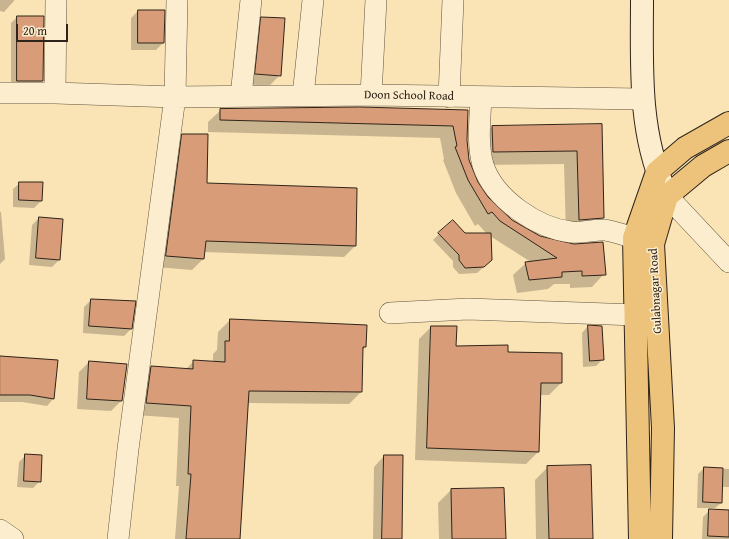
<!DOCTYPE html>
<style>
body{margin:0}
#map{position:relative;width:729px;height:539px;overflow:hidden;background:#fae3b4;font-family:"Gentium Book Plus",serif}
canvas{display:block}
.scale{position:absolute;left:16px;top:24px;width:52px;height:18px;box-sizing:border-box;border:2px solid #2f2419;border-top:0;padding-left:5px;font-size:12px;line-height:14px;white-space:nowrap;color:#2f2419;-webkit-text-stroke:3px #fcedce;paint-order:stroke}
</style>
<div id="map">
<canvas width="729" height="539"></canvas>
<div class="scale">20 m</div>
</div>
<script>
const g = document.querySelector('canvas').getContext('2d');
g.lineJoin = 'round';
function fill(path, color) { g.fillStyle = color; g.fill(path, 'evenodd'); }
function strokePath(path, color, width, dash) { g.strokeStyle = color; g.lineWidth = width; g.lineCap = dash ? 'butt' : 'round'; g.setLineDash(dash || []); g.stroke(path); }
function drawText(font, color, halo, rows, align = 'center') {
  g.font = font + ' "Gentium Book Plus",serif'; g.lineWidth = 3; g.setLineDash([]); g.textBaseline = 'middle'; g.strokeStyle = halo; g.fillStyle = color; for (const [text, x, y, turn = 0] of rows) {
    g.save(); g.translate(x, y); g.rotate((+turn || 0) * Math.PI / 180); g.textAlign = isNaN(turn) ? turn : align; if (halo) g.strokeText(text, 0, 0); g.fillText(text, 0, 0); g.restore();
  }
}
const shadow = new Path2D(`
 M 0,0 L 14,0 L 14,1 L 4,12 L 0,11 Z
 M 138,11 L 163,43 L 156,50 L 131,50 L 131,18 Z
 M 18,16 L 42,81 L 35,88 L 11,88 L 11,23 Z
 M 262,18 L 280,75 L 269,86 L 246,84 L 251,28 Z
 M 221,110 L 467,111 L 466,140 L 468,160 L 477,183 L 487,198 L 511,221 L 604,274 L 592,287 L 570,288 L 570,284 L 554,284 L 548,289 L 517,293 L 513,275 L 526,263 L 531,262 L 490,236 L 485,266 L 477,273 L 459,274 L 453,267 L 453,261 L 433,240 L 439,234 L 487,234 L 478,224 L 475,226 L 456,193 L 443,160 L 444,159 L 440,138 L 208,132 L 208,122 Z
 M 601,125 L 603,218 L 589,231 L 566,233 L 564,164 L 480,165 L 479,140 L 492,127 Z
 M 183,135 L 206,184 L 356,189 L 355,246 L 344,257 L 204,252 L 203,259 L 192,270 L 156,267 L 171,146 Z
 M 20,183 L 41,201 L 34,208 L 13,207 L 13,189 Z
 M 0,212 L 1,212 L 5,259 L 0,264 Z
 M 39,218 L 59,260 L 52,267 L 29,265 L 32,225 Z
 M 91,300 L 131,329 L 124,336 L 83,333 L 84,307 Z
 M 230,320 L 365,347 L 362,351 L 361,392 L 349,404 L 248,403 L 239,539 L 175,539 L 179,486 L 176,486 L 179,418 L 135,415 L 139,379 L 152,367 L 186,369 L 194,361 L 213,362 L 213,354 L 217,350 L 218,332 Z
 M 588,326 L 603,359 L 596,366 L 583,367 L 582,333 Z
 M 431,327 L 456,327 L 455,347 L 507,353 L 561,383 L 549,395 L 540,395 L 538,452 L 526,464 L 415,460 L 419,339 Z
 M 0,357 L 53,399 L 47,406 L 22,402 L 0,402 Z
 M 89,362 L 121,401 L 111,411 L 77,409 L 79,372 Z
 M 26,455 L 40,481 L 33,488 L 17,487 L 19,462 Z
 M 384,456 L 401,539 L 373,539 L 374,467 Z
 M 548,467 L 592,539 L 536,539 L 535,480 Z
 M 704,468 L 729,469 L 729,487 L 721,487 L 721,503 L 715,508 L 697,508 L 698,474 Z
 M 451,490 L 505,539 L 439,539 L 438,503 Z
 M 710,510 L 729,511 L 729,539 L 702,539 L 703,517 Z`);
const building = new Path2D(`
 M 138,10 L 165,10 L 164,43 L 138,43 Z
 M 17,16 L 44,16 L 43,81 L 17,81 Z
 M 261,17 L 285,18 L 281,76 L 255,74 Z
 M 360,107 L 468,110 L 467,140 L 469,160 L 478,182 L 488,197 L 512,220 L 540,236 L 574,244 L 603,242 L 606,275 L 582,276 L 582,271 L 562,272 L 562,277 L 529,280 L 525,262 L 557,258 L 500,221 L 492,212 L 488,214 L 468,180 L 455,147 L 457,146 L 453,126 L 220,120 L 220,109 Z
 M 602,124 L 604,218 L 579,220 L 577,151 L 493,152 L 492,126 Z
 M 182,134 L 208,134 L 207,183 L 357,188 L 356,246 L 206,241 L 204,259 L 166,256 Z
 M 19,182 L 43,182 L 42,201 L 19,200 Z
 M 39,217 L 63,219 L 60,260 L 36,258 Z
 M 453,220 L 465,233 L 491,233 L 492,260 L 484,267 L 465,268 L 459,260 L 459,255 L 438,233 Z
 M 91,299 L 136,301 L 132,329 L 89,326 Z
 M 230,319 L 367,325 L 366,347 L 363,347 L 362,392 L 249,391 L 240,539 L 186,539 L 191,474 L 188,474 L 191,406 L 146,403 L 151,366 L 193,369 L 193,360 L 225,362 L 225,341 L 229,341 Z
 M 588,325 L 602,326 L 604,360 L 590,361 Z
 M 431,326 L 457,326 L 456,346 L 508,345 L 508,352 L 562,353 L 562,383 L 541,383 L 539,452 L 427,448 Z
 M 0,356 L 58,360 L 54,399 L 30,395 L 0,395 Z
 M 89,361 L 127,364 L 122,401 L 87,399 Z
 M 25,454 L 42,455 L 41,482 L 24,481 Z
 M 384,455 L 403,455 L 402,539 L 382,539 Z
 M 591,465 L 593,539 L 549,539 L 547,466 Z
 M 704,467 L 723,468 L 722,503 L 703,502 Z
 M 504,488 L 506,539 L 452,539 L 451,489 Z
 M 709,509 L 729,510 L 729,537 L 708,536 Z`);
const minor = new Path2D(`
 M 177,0 L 175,97 L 371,95 L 642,99
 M 0,93 L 55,93 L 175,97 L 128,449 L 118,539
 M 55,93 L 56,0
 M 371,95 L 376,0
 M 241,96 L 251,0
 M 303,96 L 313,0
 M 449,97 L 453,0
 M 481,98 C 480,119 477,144 483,165 C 494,199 537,228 571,232 C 582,234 594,229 605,230 C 615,232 625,235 634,238
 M 667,196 L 729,262
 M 390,313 L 468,309 L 636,315
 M 0,530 L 13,539`);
const secondary = new Path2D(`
 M 642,0 C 642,62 638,130 664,188`);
const primary = new Path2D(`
 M 640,539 L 634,238 L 657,172 L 685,148 L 729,123
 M 661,539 L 663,428 L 653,244 L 667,196 L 703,166 L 729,151`);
const streetNames = [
 ["Doon School Road",409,96,1],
 ["Gulabnagar Road",656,291,-93]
];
fill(shadow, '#0003');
fill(building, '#d89c79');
strokePath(building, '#2f2419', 1);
strokePath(minor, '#625440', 22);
strokePath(secondary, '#2f2419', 24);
strokePath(primary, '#2f2419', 24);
strokePath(minor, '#fcedce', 21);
strokePath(secondary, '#fcedce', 22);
strokePath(primary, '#edc27a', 22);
drawText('12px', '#2f2419', '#fcedce', streetNames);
</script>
